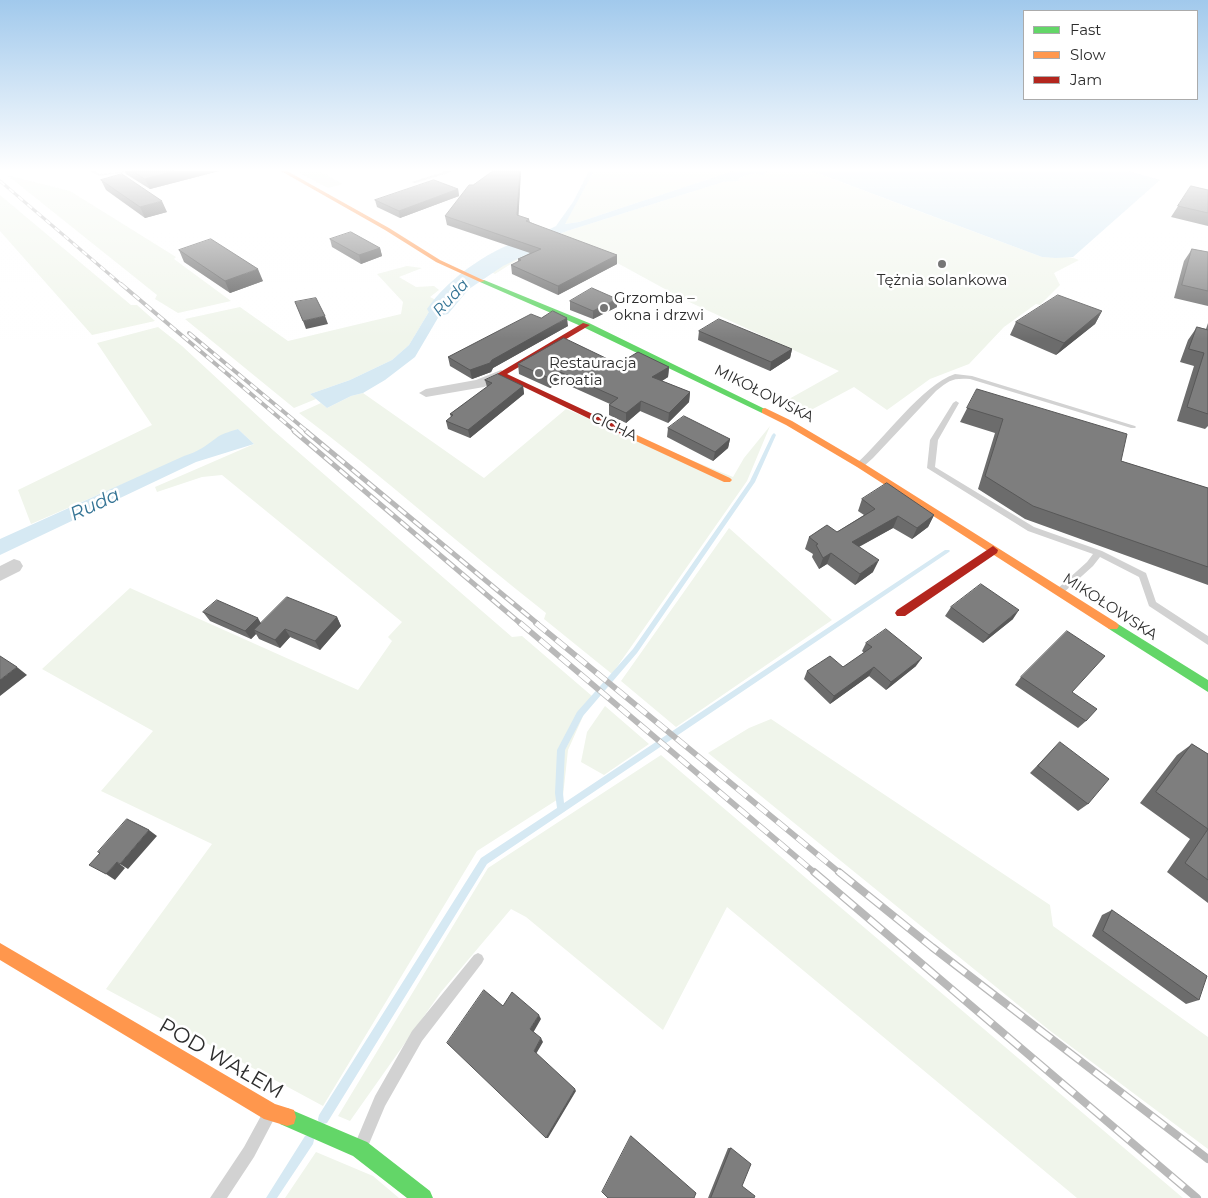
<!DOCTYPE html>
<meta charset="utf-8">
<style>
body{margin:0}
#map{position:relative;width:1208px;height:1198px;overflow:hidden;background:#fff;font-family:Montserrat,sans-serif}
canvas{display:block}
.legend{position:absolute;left:1023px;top:10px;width:175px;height:90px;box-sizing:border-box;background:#fff;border:1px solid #ababab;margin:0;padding:6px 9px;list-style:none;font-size:15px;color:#2d2d2d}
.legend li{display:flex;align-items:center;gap:10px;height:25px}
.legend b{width:25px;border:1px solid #ababab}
</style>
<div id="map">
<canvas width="1208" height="1198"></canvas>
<ul class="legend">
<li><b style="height:6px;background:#63d668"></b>Fast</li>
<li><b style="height:6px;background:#ff974d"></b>Slow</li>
<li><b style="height:6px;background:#b3261e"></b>Jam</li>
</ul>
</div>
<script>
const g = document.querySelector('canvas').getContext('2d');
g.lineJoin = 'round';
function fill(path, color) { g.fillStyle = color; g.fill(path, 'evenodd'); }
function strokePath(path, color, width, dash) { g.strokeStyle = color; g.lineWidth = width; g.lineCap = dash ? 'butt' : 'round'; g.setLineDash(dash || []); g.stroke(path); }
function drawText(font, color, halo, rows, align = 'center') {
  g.font = font + ' Montserrat,sans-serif'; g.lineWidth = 5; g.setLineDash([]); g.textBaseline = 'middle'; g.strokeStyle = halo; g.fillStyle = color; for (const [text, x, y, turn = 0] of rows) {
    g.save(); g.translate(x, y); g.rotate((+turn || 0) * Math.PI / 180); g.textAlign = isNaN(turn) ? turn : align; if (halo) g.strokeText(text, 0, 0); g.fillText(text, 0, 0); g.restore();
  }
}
const green = new Path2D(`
 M 296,171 L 319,171 L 343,184 L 328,188 Z
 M 594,171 L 733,171 L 579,222 L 564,224 Z
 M 767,171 L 811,171 L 1042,257 C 1054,258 1069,255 1079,260 L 1054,273 L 1060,285 L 1040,305 L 1036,304 L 1004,327 L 969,364 L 930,379 L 887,410 L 854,387 L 811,410 L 789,399 L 839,371 L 685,300 L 568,236 L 525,255 L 495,274 L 486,269 L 544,240 L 567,231 L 723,182 L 738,181 L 738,179 C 749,175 756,172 767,173 Z
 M 7,175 L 70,191 L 176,257 L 174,259 L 231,301 L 178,313 L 155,299 L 157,295 Z
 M 0,195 L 131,305 L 137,305 L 155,321 L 92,335 L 0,231 Z
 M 407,266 L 422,268 L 399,277 L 416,287 L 434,286 L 439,290 L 430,297 L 436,300 L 409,345 L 392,360 L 350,380 L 310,394 L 316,399 L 294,408 L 185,319 L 240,307 L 288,341 L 401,314 L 403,302 L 377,274 Z
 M 158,327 L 182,346 L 274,431 L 512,637 L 522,636 L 592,696 L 568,750 L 563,796 L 477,851 L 323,1106 L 106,989 L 212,844 L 101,791 L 153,731 L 42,669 L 130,588 L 358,690 L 392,641 L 388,637 L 402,622 L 222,475 L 202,477 L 157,492 L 155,487 L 254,444 L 238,429 C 222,435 210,445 194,453 L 31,524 L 18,490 L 152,425 L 97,343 Z
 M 363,393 L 484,478 L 566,409 L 733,477 L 744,458 L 770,426 L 747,481 L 612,674 L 544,619 L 546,613 C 463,548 384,477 299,413 L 321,403 L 327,408 L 351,396 Z
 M 729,528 L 832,620 L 676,727 L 621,681 Z
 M 605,706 L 649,744 L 604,775 L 581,762 L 587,732 Z
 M 771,719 L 1050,905 L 1053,926 L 1208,1037 L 1208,1149 L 1049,1030 L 708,753 L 749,728 Z
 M 661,755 L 1183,1198 L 1077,1198 L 727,907 L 663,1030 L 526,917 L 511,909 L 441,992 L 350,1121 L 338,1116 L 488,868 Z
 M 316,1152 L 373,1176 L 399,1198 L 285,1198 Z`);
const water = new Path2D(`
 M 589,171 L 594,171 L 565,224 L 579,222 L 733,171 L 767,171 L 763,175 C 753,172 748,175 738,179 L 739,181 L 723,182 L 567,231 L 544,240 L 486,269 L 478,265 L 556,226 L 573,202 Z
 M 812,171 L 1129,171 L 1160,180 L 1073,257 L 1056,258 L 1042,257 Z
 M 462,277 L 472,282 L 459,291 L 442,311 L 415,357 L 385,380 L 363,393 L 351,396 L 327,408 L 310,394 L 350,380 L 392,360 L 409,345 L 436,300 Z
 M 238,429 L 254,444 L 196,462 L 0,555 L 0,539 L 184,456 C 198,452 207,445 219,436 C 224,433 232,431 238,429 Z`);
const stream = new Path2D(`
 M 774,433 L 776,435 L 755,482 L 637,653 L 583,716 L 565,750 L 563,793 L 564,803 L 945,550 L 949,550 L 950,551 L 949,552 L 487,864 L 327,1123 L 323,1124 L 319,1123 L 318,1119 L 319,1115 L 481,858 L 557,808 L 555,793 L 557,750 L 577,712 L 633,649 L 750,481 L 772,435 Z
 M 309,1135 L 313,1136 L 314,1140 L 313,1144 L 277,1198 L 266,1198 L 305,1136 Z`);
const river = new Path2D(`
 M 532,237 L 540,238 L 543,243 L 540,248 L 503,266 L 469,289 L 448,314 L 439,316 L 430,314 L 427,309 C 449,277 494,246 532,237 Z`);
const lane = new Path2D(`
 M 90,171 L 96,171 L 100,174 L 131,171 L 99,176 Z
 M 446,171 L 454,171 L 415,183 L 412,182 Z
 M 955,374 L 972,376 L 1135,426 L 1136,427 L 1135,428 L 1131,428 L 970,379 C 952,378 950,380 936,391 L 873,458 L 863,467 L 857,467 L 857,463 C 884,439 922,385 955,374 Z
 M 956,401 L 959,403 L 938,440 L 935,467 L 1034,527 L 1102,551 L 1146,573 L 1156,602 L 1208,636 L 1208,645 L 1149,606 L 1139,577 L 1100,557 L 1093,566 L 1062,594 L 1056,594 L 1055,592 L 1056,590 L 1087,562 L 1093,554 L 1028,531 L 927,468 L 930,440 L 953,403 Z
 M 478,953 L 482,955 L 484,959 L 482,963 L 422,1041 L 385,1106 L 369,1144 L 364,1146 L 359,1144 L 357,1139 L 375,1096 L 412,1031 L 474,955 Z
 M 267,1112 L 272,1114 L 274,1119 L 254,1157 L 227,1198 L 210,1198 L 244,1147 L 262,1114 Z`);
const street = new Path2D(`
 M 501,370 L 508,374 L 506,377 L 484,387 L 426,397 L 419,393 L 426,389 L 476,380 Z
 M 14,559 L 20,561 L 23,566 L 20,571 L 0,581 L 0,566 Z`);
const fast = new Path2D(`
 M 480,280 L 484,280 L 589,323 L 769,411 L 768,413 L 762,413 L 583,327 L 480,282 Z
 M 1113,621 L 1208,680 L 1208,692 L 1109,629 L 1107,626 L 1109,623 Z
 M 287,1108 L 367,1142 L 430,1191 L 433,1198 L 407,1198 L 353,1156 L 280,1124 L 278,1117 L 280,1110 Z`);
const slow = new Path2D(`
 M 281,171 L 287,171 L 389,228 L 440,260 L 485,281 L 480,282 L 436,262 L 385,230 Z
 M 765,408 L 792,421 L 863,463 L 1117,623 L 1119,626 L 1117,629 L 1109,629 L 857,467 L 786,425 L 762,413 L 762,409 Z
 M 626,430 L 730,478 L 732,480 L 730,482 L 724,482 L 623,435 L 622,433 Z
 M 0,943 L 275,1104 L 294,1110 L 296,1117 L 294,1124 L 287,1126 L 264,1119 L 0,960 Z`);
const jam = new Path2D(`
 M 583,323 L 590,325 L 507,374 L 629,431 L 629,435 L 623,435 L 497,374 Z
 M 993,546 L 998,550 L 997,553 L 905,616 L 897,616 L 895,613 L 897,610 Z`);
const railFar4 = new Path2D(`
 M 0,181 L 122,285`);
const railFar3 = new Path2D(`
 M 121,284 L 296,432
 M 189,333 L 308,432`);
const railFar2 = new Path2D(`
 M 294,431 L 521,624
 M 306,431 L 538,624`);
const railFar1 = new Path2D(`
 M 520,623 L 815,873
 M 536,623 L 840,873`);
const rail = new Path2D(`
 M 814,872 L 1197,1198
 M 839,872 L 932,947 L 1208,1159`);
const wall = new Path2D(`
 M 125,171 L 219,171 L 150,189 L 126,174 Z
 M 493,171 L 521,171 L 518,216 L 529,219 L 530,222 L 617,264 L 558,295 L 512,274 L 511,265 L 518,262 L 518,259 L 530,253 L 447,225 L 445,216 L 473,185 Z
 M 101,180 L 167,212 L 145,218 L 106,190 Z
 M 1191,186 L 1208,190 L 1208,226 L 1171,217 Z
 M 458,189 L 459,196 L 400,218 L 377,207 L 375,200 Z
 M 330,239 L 380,248 L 382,256 L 361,264 L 332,247 Z
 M 1192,249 L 1208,252 L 1208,306 L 1174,298 L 1184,261 Z
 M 179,250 L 263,281 L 230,293 L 184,262 Z
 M 570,301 L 617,307 L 593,319 L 570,310 Z
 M 1102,311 L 1095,324 L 1056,355 L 1010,335 L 1016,322 Z
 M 541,318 L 568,326 L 493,368 L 491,372 L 475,378 L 472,379 L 450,366 L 448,357 Z
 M 1208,323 L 1208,426 L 1205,429 L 1177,421 L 1194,366 L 1180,362 L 1188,340 L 1197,327 L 1206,329 Z
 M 699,331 L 792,349 L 790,358 L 770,371 L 698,340 Z
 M 518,364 L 618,364 L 669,367 L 668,377 L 662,381 L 690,392 L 689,402 L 668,423 L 640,411 L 626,423 L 609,415 L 609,405 L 610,404 L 561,382 L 550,388 L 519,374 Z
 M 485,380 L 523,386 L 524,394 L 470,438 L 448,429 L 446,421 L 451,417 L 450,414 L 487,387 Z
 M 977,389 L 1121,461 L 1208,488 L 1208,585 L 1025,519 L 978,489 L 995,433 L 960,422 Z
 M 668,428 L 730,439 L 728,448 L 713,461 L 667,437 Z
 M 862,499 L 934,515 L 928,527 L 912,539 L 893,528 L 859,547 L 873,572 L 855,585 L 827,564 L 819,569 L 812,557 L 813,554 L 805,549 L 809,537 L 837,532 L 864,515 L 858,511 Z
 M 951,607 L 1013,619 L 983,643 L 945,616 Z
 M 203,612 L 261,623 L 337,617 L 341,626 L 320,650 L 290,637 L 280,648 L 259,639 L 256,634 L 251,639 L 210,621 Z
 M 866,643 L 916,666 L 886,690 L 869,676 L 830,704 L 804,679 L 807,671 L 843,667 L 864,653 L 862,651 Z
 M 1021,677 L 1072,692 L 1086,721 L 1078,728 L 1015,685 Z
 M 1060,742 L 1088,804 L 1078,811 L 1030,773 Z
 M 1192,744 L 1208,754 L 1208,903 L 1167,872 L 1190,839 L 1140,803 L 1177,755 Z
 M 1112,910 L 1199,1000 L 1186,1004 L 1092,936 L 1102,915 Z
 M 728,1148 L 731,1148 L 742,1186 L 754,1198 L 708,1198 Z`);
const shadedWall = new Path2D(`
 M 174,171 L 219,171 L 150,189 L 145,179 Z
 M 520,171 L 521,171 L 518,224 L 517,215 Z
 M 458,189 L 459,196 L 400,218 L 399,211 Z
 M 162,201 L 167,212 L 145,218 L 140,207 Z
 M 380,248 L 382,256 L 361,264 L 359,255 Z
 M 617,255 L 617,264 L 558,295 L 558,286 Z
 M 258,269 L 263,281 L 230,293 L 225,281 Z
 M 617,299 L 617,307 L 593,319 L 593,311 Z
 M 1102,311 L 1095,324 L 1056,355 L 1064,343 Z
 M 325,316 L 328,324 L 306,329 L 303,321 Z
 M 567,318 L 568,326 L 493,368 L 491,372 L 472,379 L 470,370 L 492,360 Z
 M 792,349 L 790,358 L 770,371 L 771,362 Z
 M 669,367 L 668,377 L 652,387 L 652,377 Z
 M 560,372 L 561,382 L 550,388 L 549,378 Z
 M 523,386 L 524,394 L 470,438 L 468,430 Z
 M 690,392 L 689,402 L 668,423 L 669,413 Z
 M 641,401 L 640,411 L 626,423 L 626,413 Z
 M 730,439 L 728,448 L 713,461 L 715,452 Z
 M 934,515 L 928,527 L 912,539 L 917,528 Z
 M 898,516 L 893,528 L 847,553 L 852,542 Z
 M 831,553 L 827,564 L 819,569 L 823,558 Z
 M 879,560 L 873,572 L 855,585 L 860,574 Z
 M 1019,610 L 1013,619 L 983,643 L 989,635 Z
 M 337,617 L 341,626 L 320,650 L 315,641 Z
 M 258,618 L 263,627 L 254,630 L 256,634 L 251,639 L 245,631 Z
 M 285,629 L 290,637 L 280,648 L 275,640 Z
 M 922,658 L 916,666 L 886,690 L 891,682 Z
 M 17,667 L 27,675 L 0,696 L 0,680 Z
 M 874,667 L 869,676 L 830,704 L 834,696 Z
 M 149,830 L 157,836 L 128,869 L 120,864 Z
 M 117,862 L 125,868 L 115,880 L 106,874 Z
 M 539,1015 L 541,1019 L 533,1033 L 530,1029 Z
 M 541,1038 L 543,1042 L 536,1054 L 534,1051 Z
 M 575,1089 L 576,1091 L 548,1138 L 546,1138 Z`);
const building = new Path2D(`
 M 133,171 L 174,171 L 145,179 Z
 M 493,171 L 520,171 L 517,215 L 529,219 L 526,221 L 617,255 L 558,286 L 511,265 L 521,260 L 518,259 L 541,249 L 445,216 L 469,185 L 473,185 Z
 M 122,174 L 162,201 L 140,207 L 101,180 Z
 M 434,180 L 458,189 L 399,211 L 375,200 Z
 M 1191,186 L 1208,190 L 1208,213 L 1178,206 Z
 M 351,232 L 380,248 L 359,255 L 330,239 Z
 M 211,239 L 258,269 L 225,281 L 179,250 Z
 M 1192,249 L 1208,252 L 1208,291 L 1182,285 Z
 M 592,288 L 617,299 L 593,311 L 570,301 Z
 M 1058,295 L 1102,311 L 1064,343 L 1016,322 Z
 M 316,298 L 325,316 L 303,321 L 295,302 Z
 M 553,311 L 567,318 L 492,360 L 490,363 L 470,370 L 448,357 L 531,314 L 541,318 Z
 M 719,319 L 792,349 L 771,362 L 699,331 Z
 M 1197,327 L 1208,330 L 1208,414 L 1187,407 L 1204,353 L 1189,349 Z
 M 564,338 L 618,364 L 638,352 L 669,367 L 652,377 L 690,392 L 669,413 L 641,401 L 626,413 L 609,405 L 618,398 L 560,372 L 549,378 L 518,364 Z
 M 498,374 L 523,386 L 468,430 L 446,421 L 453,415 L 450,414 L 492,383 L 485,380 Z
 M 977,389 L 1127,434 L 1121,461 L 1208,488 L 1208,567 L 1033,506 L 985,476 L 1003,419 L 967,408 Z
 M 684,416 L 730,439 L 715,452 L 668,428 Z
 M 887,483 L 934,515 L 917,528 L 898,516 L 852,542 L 879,560 L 860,574 L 831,553 L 823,558 L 816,545 L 818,544 L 809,537 L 827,525 L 837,532 L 875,509 L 862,499 Z
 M 981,584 L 1019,610 L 989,635 L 951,607 Z
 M 287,597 L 337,617 L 315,641 L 285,629 L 275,640 L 254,630 Z
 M 217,600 L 258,618 L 245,631 L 203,612 Z
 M 886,629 L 922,658 L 891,682 L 874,667 L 834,696 L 807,671 L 830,656 L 843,667 L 872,647 L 866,643 Z
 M 1067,631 L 1105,656 L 1072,692 L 1097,709 L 1086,721 L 1021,677 Z
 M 0,656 L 17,667 L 0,680 Z
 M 1060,742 L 1109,779 L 1088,804 L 1038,766 Z
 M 1192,744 L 1208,754 L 1208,880 L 1185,863 L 1208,829 L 1156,792 Z
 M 127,819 L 149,830 L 120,864 L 117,862 L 106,874 L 89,865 L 100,853 L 98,852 Z
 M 1112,910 L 1207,976 L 1199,1000 L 1103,931 Z
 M 484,990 L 503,1006 L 512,992 L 539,1015 L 530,1029 L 541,1038 L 534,1051 L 575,1089 L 546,1138 L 447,1043 Z
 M 631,1136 L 696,1193 L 694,1198 L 608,1198 L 602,1192 Z
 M 731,1148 L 751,1164 L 742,1186 L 755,1196 L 754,1198 L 711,1198 Z`);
const markers = [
 [942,264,5,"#767676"],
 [604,308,5,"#767676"],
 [539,373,5,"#767676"]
];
const farPoinames = [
 ["Tężnia solankowa",942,281,"center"],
 ["Grzomba –",614,299],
 ["okna i drzwi",614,316],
 ["Restauracja",549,364],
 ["Croatia",549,381]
];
const farStreetnames = [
 ["MIKOŁOWSKA",764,394,27],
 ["CICHA",614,427,25],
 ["MIKOŁOWSKA",1110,607,33]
];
const farWaternames = [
 ["Ruda",451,298,-47]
];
const waterNames = [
 ["Ruda",95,505,-25]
];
const nearStreetnames = [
 ["POD WAŁEM",221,1059,30]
];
fill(green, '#f0f5eb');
fill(water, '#d6e9f3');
fill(stream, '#d6e9f3');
fill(river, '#d6e9f3');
fill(lane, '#d2d2d2');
fill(street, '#d2d2d2');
fill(fast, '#63d668');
fill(slow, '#ff974d');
fill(jam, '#b3261e');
strokePath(railFar4, '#b9b9b9', 3);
strokePath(railFar3, '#b9b9b9', 4);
strokePath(railFar2, '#b9b9b9', 5);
strokePath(railFar1, '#b9b9b9', 6);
strokePath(rail, '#b9b9b9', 8);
strokePath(railFar4, '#fff', 2, [6]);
strokePath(railFar3, '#fff', 2.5, [8]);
strokePath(railFar2, '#fff', 3, [10]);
strokePath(railFar1, '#fff', 4.5, [13]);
strokePath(rail, '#fff', 5.5, [18]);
fill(wall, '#6c6c6c');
fill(shadedWall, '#585858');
fill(building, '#7e7e7e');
strokePath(building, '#585858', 1);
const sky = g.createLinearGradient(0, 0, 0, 339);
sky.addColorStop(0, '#a1c9ec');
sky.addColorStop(0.5, '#fff');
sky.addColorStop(1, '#ffffff00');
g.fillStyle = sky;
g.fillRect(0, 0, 1208, 339);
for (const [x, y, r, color] of markers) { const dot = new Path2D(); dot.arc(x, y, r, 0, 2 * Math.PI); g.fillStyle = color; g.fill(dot); strokePath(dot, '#fff', 2); }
drawText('15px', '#2d2d2d', '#fff', farPoinames, 'left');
drawText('15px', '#2d2d2d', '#fff', farStreetnames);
drawText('italic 16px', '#357495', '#fff', farWaternames);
drawText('italic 19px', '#357495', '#fff', waterNames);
drawText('21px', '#2d2d2d', '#fff', nearStreetnames);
</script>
